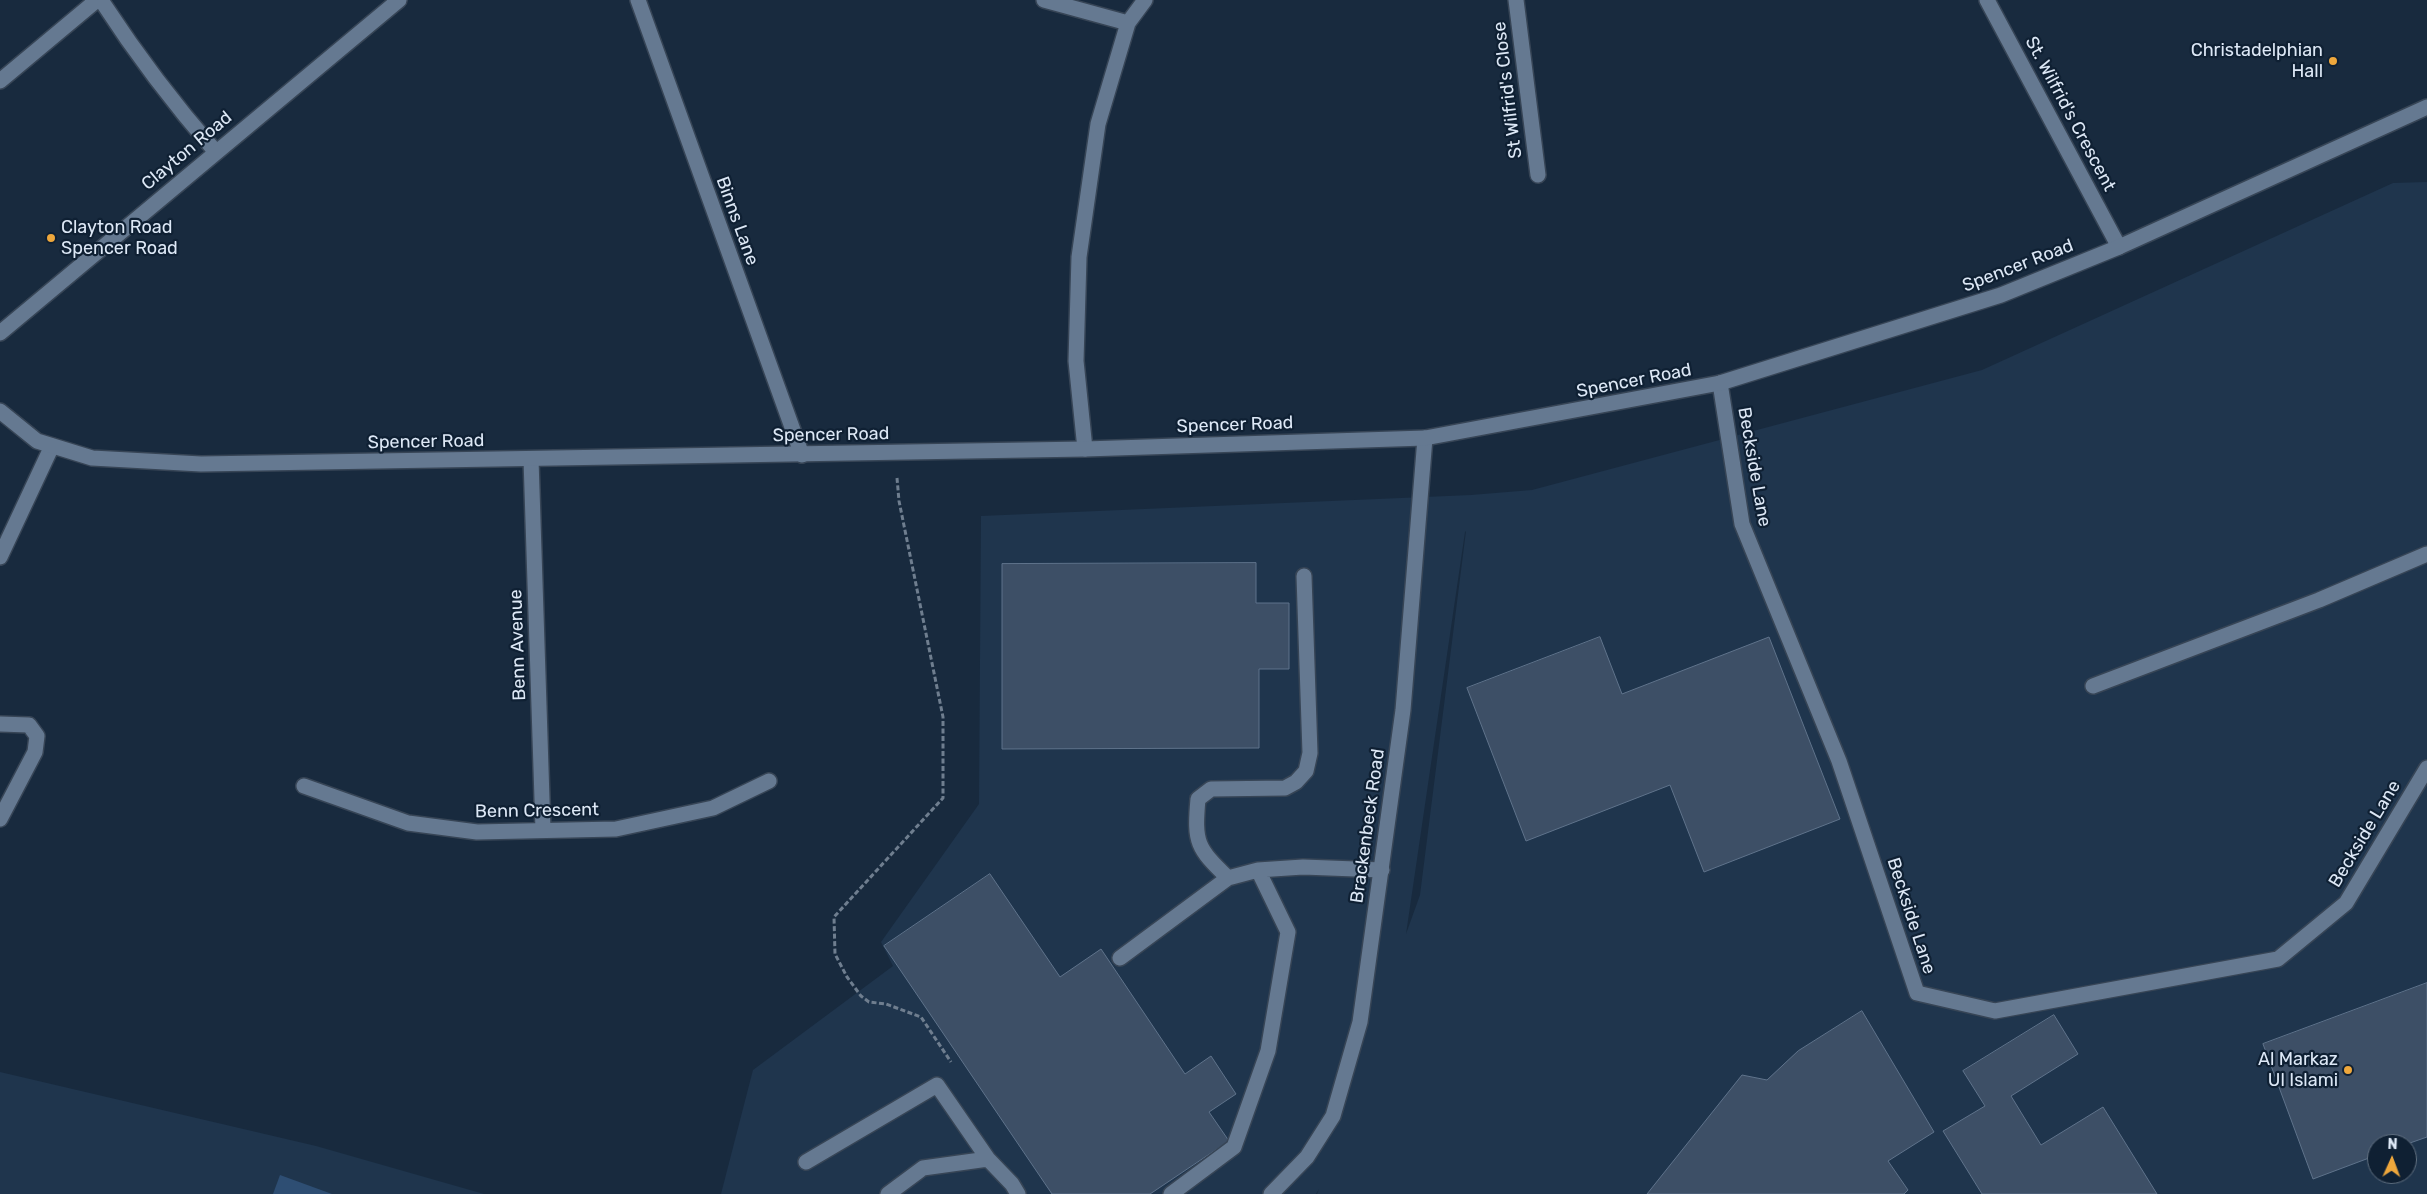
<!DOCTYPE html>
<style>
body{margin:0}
#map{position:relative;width:2427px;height:1194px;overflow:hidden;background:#182a3e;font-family:Rubik,sans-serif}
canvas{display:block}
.north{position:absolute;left:2367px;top:1134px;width:50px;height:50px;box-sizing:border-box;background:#0f2033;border:1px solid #617081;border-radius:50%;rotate:2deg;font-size:14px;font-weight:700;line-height:20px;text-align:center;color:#dde8f6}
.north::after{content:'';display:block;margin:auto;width:18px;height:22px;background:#eea73c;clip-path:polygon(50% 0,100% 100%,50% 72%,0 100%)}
</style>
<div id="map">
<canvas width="2427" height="1194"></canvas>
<div class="north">N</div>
</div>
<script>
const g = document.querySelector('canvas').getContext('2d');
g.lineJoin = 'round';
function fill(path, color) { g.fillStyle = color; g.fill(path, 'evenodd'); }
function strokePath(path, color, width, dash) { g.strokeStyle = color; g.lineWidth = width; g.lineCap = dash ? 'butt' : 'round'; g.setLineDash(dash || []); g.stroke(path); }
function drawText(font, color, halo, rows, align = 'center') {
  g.font = font + ' Rubik,sans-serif'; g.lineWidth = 4.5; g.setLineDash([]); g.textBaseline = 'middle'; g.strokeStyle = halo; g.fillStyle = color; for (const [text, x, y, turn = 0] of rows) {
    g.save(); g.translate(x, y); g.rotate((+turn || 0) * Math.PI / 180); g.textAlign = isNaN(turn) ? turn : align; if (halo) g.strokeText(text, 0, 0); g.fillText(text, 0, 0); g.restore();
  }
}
const built = new Path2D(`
 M 2427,182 L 2427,1194 L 1317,1194 L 1319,1189 L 1316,1194 L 721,1194 L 753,1070 L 893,966 L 881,942 L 979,804 L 981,516 L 1471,495 L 1532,490 L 1982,370 L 2393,183 ZM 1466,531 L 1420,895 L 1406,934 L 1465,532 ZM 2377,1144 L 2407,1144 L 2407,1174 L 2377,1174 Z
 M 0,1072 L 316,1146 L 484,1194 L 0,1194 Z`);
const green = new Path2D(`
 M 280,1175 L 332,1194 L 273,1194 Z`);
const building = new Path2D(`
 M 1256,563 L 1256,603 L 1289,603 L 1289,669 L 1259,669 L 1259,748 L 1002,749 L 1002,564 Z
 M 1600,637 L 1622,694 L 1769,637 L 1840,819 L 1704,872 L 1670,785 L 1526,841 L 1467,688 Z
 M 990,874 L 1060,977 L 1101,949 L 1185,1074 L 1211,1056 L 1236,1094 L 1209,1112 L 1229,1141 L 1150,1194 L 1052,1194 L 884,946 Z
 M 2427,983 L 2427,1137 L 2407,1144 L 2377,1144 L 2377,1155 L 2313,1179 L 2263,1044 Z
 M 1862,1011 L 1934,1132 L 1888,1161 L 1908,1190 L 1904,1194 L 1647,1194 L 1742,1075 L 1767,1080 L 1798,1051 Z
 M 2054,1015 L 2078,1054 L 2011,1096 L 2041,1145 L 2103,1107 L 2157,1194 L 1982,1194 L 1943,1131 L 1985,1106 L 1963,1071 Z`);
const path = new Path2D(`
 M 897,478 L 899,501 L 943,717 L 943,798 L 834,917 L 835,954 L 847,977 L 861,996 L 869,1002 L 886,1004 L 921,1017 L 951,1062`);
const service = new Path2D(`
 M 101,0 C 136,54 173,103 215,151
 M 0,81 L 97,0
 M 0,557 L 52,446
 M 0,724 L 29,725 L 37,736 L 35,752 L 0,819
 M 1228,878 C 1197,848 1194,843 1198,799 L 1211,789 L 1285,788 L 1296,782 L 1306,771 L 1310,753 L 1304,576
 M 1120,958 L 1228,878 L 1258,870 L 1303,867 L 1382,870
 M 806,1162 L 937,1085 L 988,1159
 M 888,1194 L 923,1168 L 988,1159 L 1012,1184 L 1018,1194
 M 1171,1194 L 1234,1147 L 1268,1051 L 1288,932 L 1258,870`);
const minor = new Path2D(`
 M 638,0 L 802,455
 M 1044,0 L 1128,23
 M 1516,0 L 1538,175
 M 1987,0 L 2119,247
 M 1720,383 L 1742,524 L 1839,761 L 1917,993 L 1995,1011 L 2278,959 L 2346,903 L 2427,768
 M 1085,449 L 1076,361 L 1079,257 L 1098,124 L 1128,23 L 1145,0
 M 531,459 L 543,830
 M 2093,686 L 2319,600 L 2427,554
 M 304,786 L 408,823 L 477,832 L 616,829 L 713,808 L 769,781
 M 1271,1194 L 1307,1157 L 1333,1116 L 1360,1022 L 1403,710 L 1425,438`);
const tertiary = new Path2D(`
 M 0,333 L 399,0
 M 0,411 L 37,441 L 92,458 L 201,464 L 1085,449 L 1425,438 L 1720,383 L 2001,295 L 2119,247 L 2427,107`);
const markers = [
 [2333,61,5,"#eea73c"],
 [51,238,5,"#eea73c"],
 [2348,1070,5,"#eea73c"]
];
const poiNames = [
 ["Christadelphian",2323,51],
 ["Hall",2323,72],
 ["Clayton Road",61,228,"left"],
 ["Spencer Road",61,249,"left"],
 ["Al Markaz",2338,1060],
 ["Ul Islami",2338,1081]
];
const streetNames = [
 ["St Wilfrid's Close",1508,90,-97],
 ["St. Wilfrid's Crescent",2070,114,62],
 ["Clayton Road",187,151,-40],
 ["Binns Lane",737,221,70],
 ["Spencer Road",2018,266,-21],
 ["Spencer Road",1634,381,-11],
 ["Spencer Road",1235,425,-2],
 ["Spencer Road",831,435,-1],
 ["Spencer Road",426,442,-1],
 ["Beckside Lane",1754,467,80],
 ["Benn Avenue",518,645,-92],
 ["Benn Crescent",537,811,-1],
 ["Brackenbeck Road",1368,826,-82],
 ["Beckside Lane",2365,834,-59],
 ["Beckside Lane",1911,916,72]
];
fill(built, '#1f354d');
fill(green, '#2e4e73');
fill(building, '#3d4f66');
strokePath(building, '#5f738b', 1);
strokePath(service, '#374556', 18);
strokePath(minor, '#374556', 18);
strokePath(tertiary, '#374556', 18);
strokePath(path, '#6f7e8f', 3, [5, 2.5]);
strokePath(service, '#657991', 15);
strokePath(minor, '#657991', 15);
strokePath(tertiary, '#657991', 15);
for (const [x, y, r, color] of markers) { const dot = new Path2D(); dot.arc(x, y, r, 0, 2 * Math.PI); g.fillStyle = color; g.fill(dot); strokePath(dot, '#0f2033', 2); }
drawText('18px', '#dde8f6', '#0f2033', poiNames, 'right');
drawText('18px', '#dde8f6', '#0f2033', streetNames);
</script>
